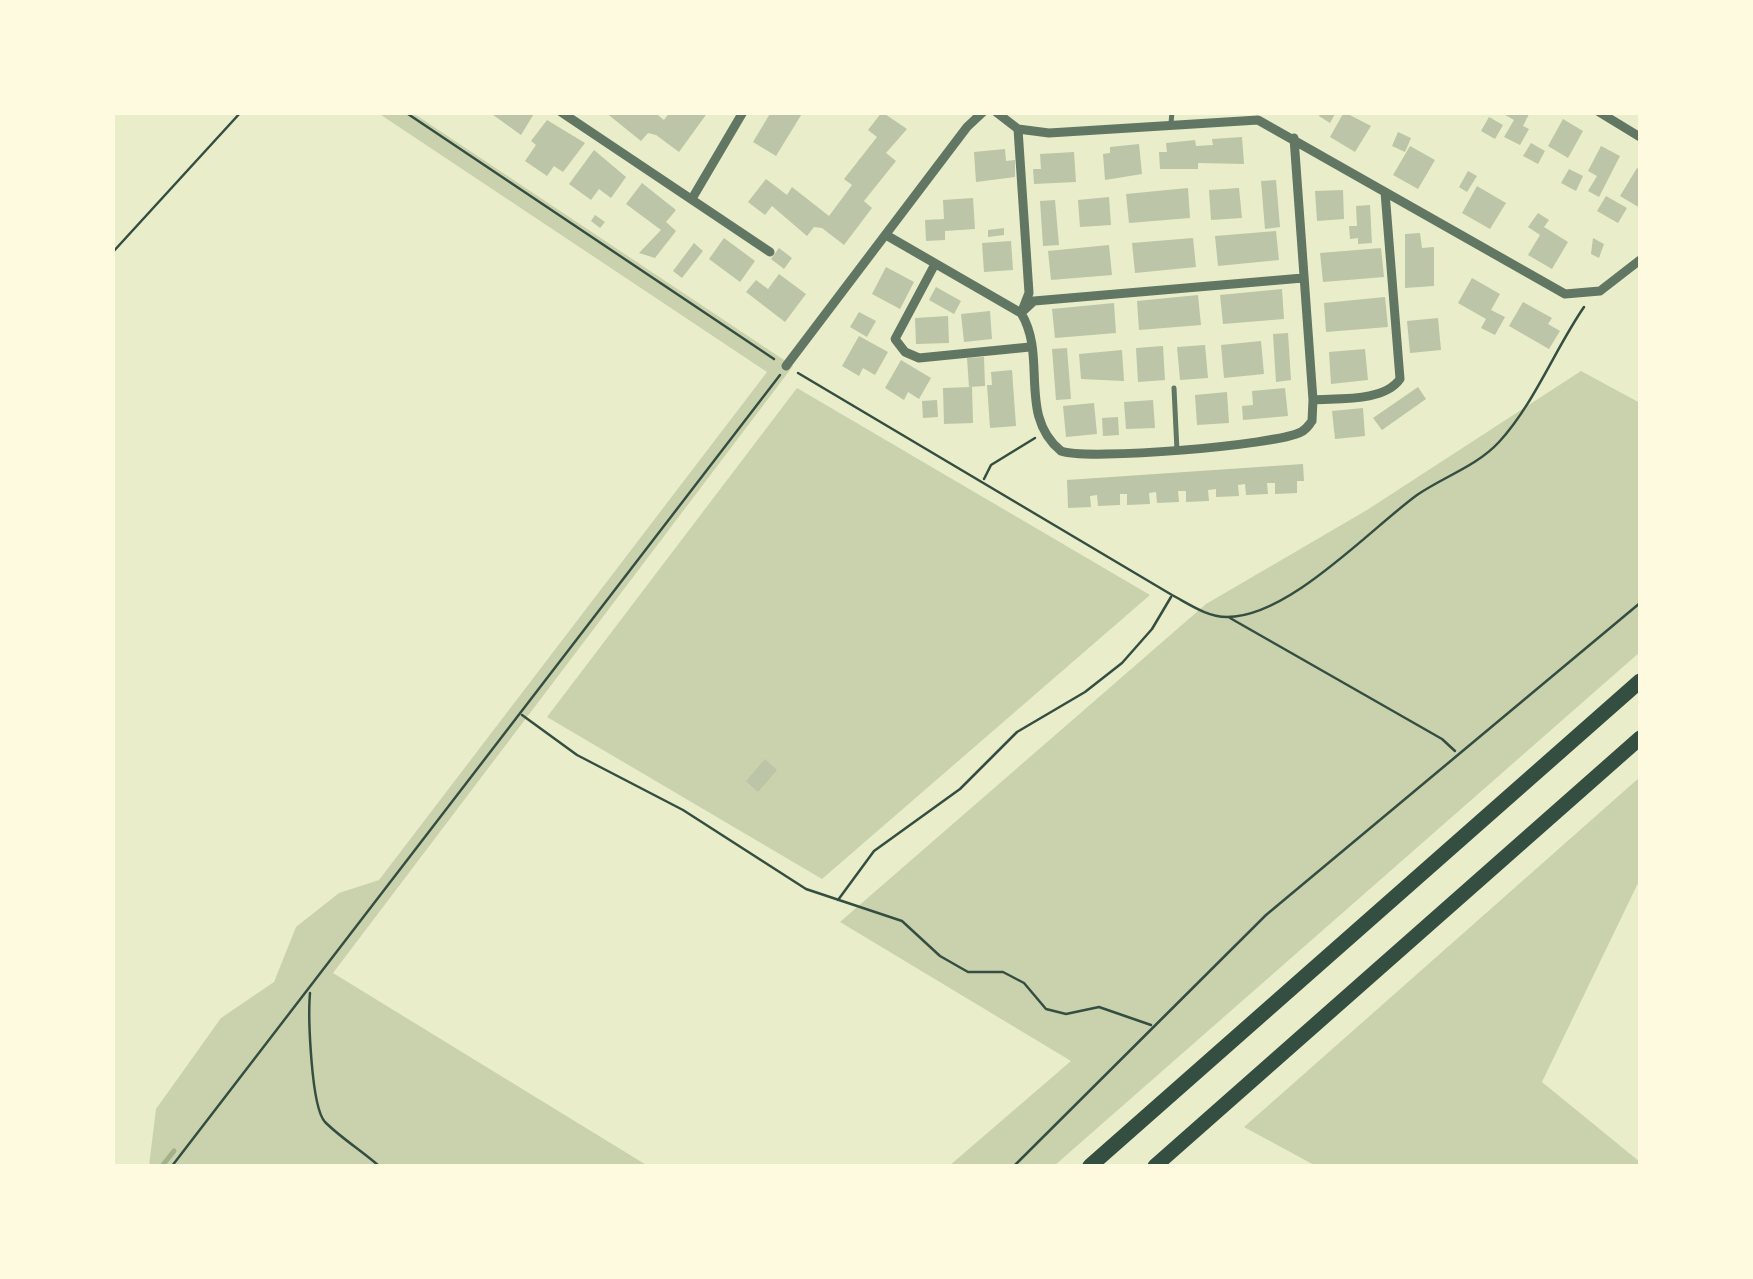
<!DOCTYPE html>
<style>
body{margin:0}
#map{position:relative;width:1753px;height:1279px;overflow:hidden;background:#e9edc9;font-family:"PT Sans",sans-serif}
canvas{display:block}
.frame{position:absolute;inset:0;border:115px solid #fefae0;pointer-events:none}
</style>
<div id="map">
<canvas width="1753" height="1279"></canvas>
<div class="frame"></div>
</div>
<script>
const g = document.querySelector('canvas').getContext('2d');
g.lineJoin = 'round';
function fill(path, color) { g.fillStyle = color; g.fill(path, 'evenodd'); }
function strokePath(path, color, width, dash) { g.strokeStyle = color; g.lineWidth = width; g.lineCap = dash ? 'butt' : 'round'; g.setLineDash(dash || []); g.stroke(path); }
const green = new Path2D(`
 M 378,113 L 413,113 L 793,366 L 333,973 L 648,1166 L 149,1166 L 156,1109 L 221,1018 L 274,982 L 296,927 L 339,893 L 379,880 L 767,372 Z
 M 1581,371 L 1640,403 L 1640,652 L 1054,1166 L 949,1166 L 1071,1061 L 840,922 L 1206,604 L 1367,510 Z
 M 797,388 L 1150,595 L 822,879 L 547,717 Z
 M 1640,777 L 1640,879 L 1542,1082 L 1640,1162 L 1640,1166 L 1316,1166 L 1244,1127 Z`);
const stream = new Path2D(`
 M 162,1166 L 174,1151`);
const building = new Path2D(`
 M 489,112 L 535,112 L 521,135 Z
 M 605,112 L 654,112 L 664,120 L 670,112 L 708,112 L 679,152 L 656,135 L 648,133 L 641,141 Z
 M 771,112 L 803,112 L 776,156 L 753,142 Z
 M 882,112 L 907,129 L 886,153 L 896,161 L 864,201 L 872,208 L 844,245 L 822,228 L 814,227 L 807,236 L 772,206 L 765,215 L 748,202 L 766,179 L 787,195 L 792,187 L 829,216 L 852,185 L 844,179 L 877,137 L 868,130 Z
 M 1320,112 L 1336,112 L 1330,123 L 1319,116 Z
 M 1344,112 L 1371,126 L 1355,152 L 1330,137 Z
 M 1500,112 L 1530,112 L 1523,126 L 1529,129 L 1520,145 L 1504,137 L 1514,120 Z
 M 1489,117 L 1503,125 L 1495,139 L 1481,131 Z
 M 1563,119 L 1583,131 L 1568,158 L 1548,146 Z
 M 547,120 L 585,143 L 563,172 L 554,166 L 547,176 L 525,161 L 536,145 L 531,141 Z
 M 1398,132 L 1411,138 L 1405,152 L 1392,146 Z
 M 1242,137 L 1244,164 L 1198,163 L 1198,169 L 1160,169 L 1159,152 L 1167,152 L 1166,143 L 1195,140 L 1196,146 L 1213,145 L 1212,139 Z
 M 1531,143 L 1545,151 L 1538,164 L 1523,156 Z
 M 1139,144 L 1142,174 L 1105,180 L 1103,154 L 1110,153 L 1110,147 Z
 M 1410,146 L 1435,160 L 1418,189 L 1393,175 Z
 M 1601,146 L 1620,156 L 1599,197 L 1588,191 L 1597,176 L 1588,171 Z
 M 1005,149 L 1006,161 L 1015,160 L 1015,177 L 976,182 L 974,152 Z
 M 594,150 L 626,177 L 611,198 L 599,189 L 591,200 L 569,184 Z
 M 1074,152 L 1076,182 L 1034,184 L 1033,169 L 1041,169 L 1040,154 Z
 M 1637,168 L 1640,170 L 1640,208 L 1620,196 Z
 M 1569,169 L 1583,176 L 1576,191 L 1561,183 Z
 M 1468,171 L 1477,176 L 1467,192 L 1459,187 Z
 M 1276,180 L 1280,227 L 1265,229 L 1261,181 Z
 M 642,183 L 676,210 L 666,222 L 676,231 L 655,258 L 639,253 L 661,230 L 626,204 Z
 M 1477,186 L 1506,203 L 1490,229 L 1462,213 Z
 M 1188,188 L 1190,218 L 1129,223 L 1126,194 Z
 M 1239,188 L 1242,218 L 1211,220 L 1209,190 Z
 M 1343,190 L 1344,219 L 1317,221 L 1315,191 Z
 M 1606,196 L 1627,208 L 1618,223 L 1597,211 Z
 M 1109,197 L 1111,225 L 1080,227 L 1078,200 Z
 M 973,198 L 975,229 L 945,231 L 945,240 L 926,241 L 925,220 L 944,219 L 943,200 Z
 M 1055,200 L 1059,245 L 1043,246 L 1040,201 Z
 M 1370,205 L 1372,243 L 1358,244 L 1358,238 L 1350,239 L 1349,226 L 1357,226 L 1356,206 Z
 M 1538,213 L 1549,220 L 1544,227 L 1568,242 L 1552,269 L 1528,255 L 1540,235 L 1528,227 Z
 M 595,215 L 605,222 L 600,228 L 591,221 Z
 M 1004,228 L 1004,235 L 988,237 L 988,230 Z
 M 1276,231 L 1279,260 L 1218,266 L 1215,236 Z
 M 1420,233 L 1422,248 L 1434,247 L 1434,286 L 1405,288 L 1405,234 Z
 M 724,238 L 755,261 L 740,282 L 709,259 Z
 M 1193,238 L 1196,267 L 1135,273 L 1132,243 Z
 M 1593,238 L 1604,244 L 1599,258 L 1591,254 Z
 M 1011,241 L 1013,270 L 984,272 L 982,243 Z
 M 694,243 L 703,251 L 682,278 L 673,271 Z
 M 1109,245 L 1112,275 L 1051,280 L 1048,251 Z
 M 779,248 L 792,258 L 784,269 L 771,259 Z
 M 1381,248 L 1384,277 L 1323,282 L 1320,253 Z
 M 886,267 L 914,282 L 900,309 L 872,294 Z
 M 779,274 L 806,294 L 785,322 L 746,292 L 756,280 L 768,289 Z
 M 1472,278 L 1500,294 L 1491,310 L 1505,317 L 1495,335 L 1481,328 L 1486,319 L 1458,303 Z
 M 936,287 L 961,301 L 954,314 L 929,300 Z
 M 1282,289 L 1284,319 L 1223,324 L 1220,295 Z
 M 1198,295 L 1201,325 L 1139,330 L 1137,301 Z
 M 1385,297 L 1388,327 L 1326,332 L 1324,303 Z
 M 1523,302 L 1552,318 L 1548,324 L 1560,331 L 1549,349 L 1509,326 Z
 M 1114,303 L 1116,333 L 1055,338 L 1052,309 Z
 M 990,311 L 992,339 L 964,342 L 961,314 Z
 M 859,312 L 876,321 L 867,337 L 850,327 Z
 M 948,316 L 949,343 L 916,344 L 915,318 Z
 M 1438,318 L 1441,350 L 1410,353 L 1407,321 Z
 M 1288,333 L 1291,380 L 1276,382 L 1273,334 Z
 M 859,336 L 888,352 L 875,375 L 863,368 L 859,376 L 842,366 Z
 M 1261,341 L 1264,374 L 1224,378 L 1221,345 Z
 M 1205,345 L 1208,378 L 1180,380 L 1177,347 Z
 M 1163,346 L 1165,380 L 1138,382 L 1136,348 Z
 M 1067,348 L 1071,399 L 1056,400 L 1052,349 Z
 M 1365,349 L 1368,380 L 1331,384 L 1329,352 Z
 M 1122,350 L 1124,381 L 1081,379 L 1079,354 Z
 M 984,357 L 985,386 L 969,387 L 967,358 Z
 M 901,360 L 931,378 L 919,399 L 908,392 L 904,400 L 885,388 Z
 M 1012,370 L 1016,426 L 990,428 L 987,385 L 992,385 L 991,372 Z
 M 972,387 L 973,423 L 944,424 L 943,388 Z
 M 1418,387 L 1426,399 L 1382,430 L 1373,418 Z
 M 1285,388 L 1288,416 L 1243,420 L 1242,406 L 1253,405 L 1252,391 Z
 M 1227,392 L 1229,423 L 1197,425 L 1195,395 Z
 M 937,400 L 938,417 L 923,418 L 922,401 Z
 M 1153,400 L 1155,428 L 1126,429 L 1124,402 Z
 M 1094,403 L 1097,434 L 1066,437 L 1063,406 Z
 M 1363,408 L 1365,436 L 1335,439 L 1332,411 Z
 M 1118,417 L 1119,435 L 1103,436 L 1102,418 Z
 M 1303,464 L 1304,481 L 1297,481 L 1297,493 L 1275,494 L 1275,483 L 1267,483 L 1268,494 L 1246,495 L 1245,484 L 1238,485 L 1239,496 L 1216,497 L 1216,489 L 1208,490 L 1209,501 L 1186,502 L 1186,491 L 1178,491 L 1179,502 L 1157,503 L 1156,492 L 1149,493 L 1150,504 L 1127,505 L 1127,494 L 1120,494 L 1120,505 L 1098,506 L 1097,495 L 1090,496 L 1091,507 L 1068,508 L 1067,480 Z
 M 765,759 L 777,770 L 758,792 L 746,781 Z`);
const path = new Path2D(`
 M 405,112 L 774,359
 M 112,253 L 241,112
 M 798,373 L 1172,595 C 1189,604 1207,617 1227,617 C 1289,617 1369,530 1417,495 C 1443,477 1477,466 1499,442 C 1534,404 1555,349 1584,307
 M 984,479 L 991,465 L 1035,438
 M 1230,618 L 1442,739 L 1455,751
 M 522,715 L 577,755 L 683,810 L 806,889 L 902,921 L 940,956 L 968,972 L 1003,972 L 1024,983 L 1046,1009 L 1066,1014 L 1099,1007 L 1151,1025
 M 838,900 L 874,851 L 960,789 L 1017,732 L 1085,692 L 1122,663 L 1152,629 L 1171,597
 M 310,993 C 308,1016 311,1107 325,1122 C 341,1138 362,1151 379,1166
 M 172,1166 L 780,375
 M 1014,1166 L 1266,915 L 1640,603`);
const service = new Path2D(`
 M 1171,123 L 1172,112
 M 1174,388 L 1177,451`);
const minor = new Path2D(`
 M 561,112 L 770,252
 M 996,112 L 1018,129 L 1049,133 L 1258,120 L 1565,294 L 1600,291 L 1640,260
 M 1599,112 L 1640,137
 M 1018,129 L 1029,293 L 1022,311
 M 693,197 L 743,112
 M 886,235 L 1021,313 C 1048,357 1017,415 1061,451 C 1087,461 1278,445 1301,432 C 1307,429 1308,426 1312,421 L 1313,400 L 1294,138
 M 935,264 L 895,339 L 905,352 L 919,358 L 1030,347
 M 1021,313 L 1034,301 L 1303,278
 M 786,366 L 967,127 L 983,112
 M 1313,400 C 1338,398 1384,402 1400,379 L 1385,192`);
const motorway = new Path2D(`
 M 1090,1166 L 1640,681
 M 1155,1166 L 1640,738`);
fill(green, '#cad2ad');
strokePath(stream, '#a3b18a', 5);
fill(building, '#bcc5a7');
strokePath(path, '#344e41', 2.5);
strokePath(service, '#617663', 5);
strokePath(minor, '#617663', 9);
strokePath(motorway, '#344e41', 15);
</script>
